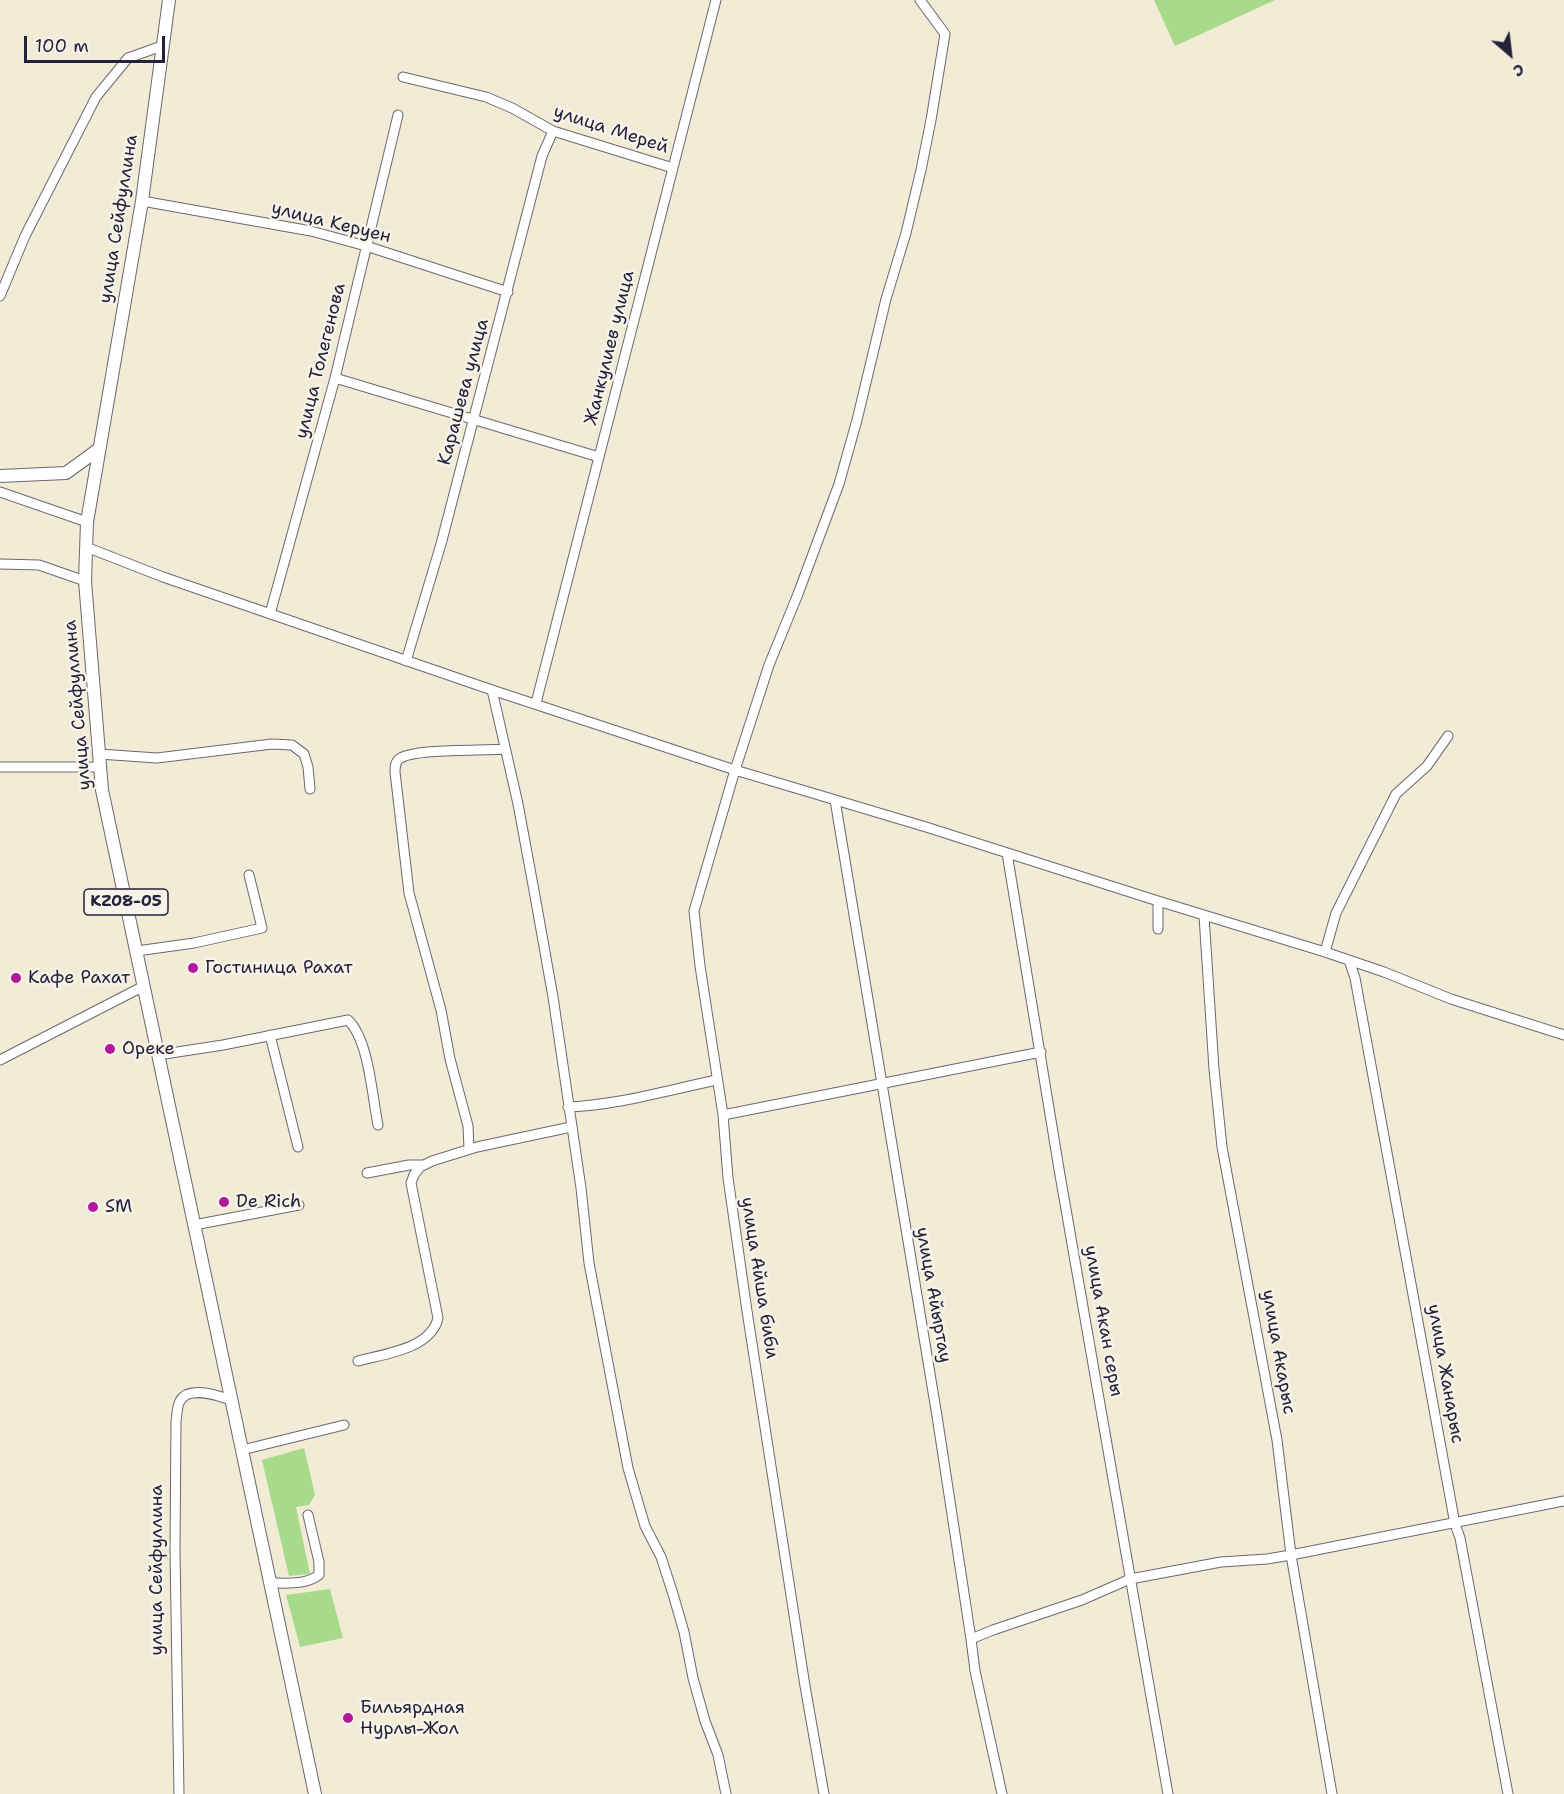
<!DOCTYPE html>
<meta charset="utf-8">
<style>
body{margin:0}
#map{position:relative;width:1564px;height:1794px;overflow:hidden;background:#f2ebd5;font-family:"Shantell Sans",sans-serif}
canvas{display:block}
.north{position:absolute;left:1480px;top:24px;width:60px;height:60px;-webkit-text-stroke:4px #f7f3e8;paint-order:stroke;rotate:152deg;font-size:16px;font-weight:700;line-height:24px;text-align:center;color:#22223b}
.north::after{content:'';display:block;margin:auto;width:21px;height:27px;background:#22223b;clip-path:polygon(50% 0,100% 100%,50% 72%,0 100%)}
.scale{position:absolute;left:24px;top:36px;width:141px;height:27px;box-sizing:border-box;border:3px solid #22223b;border-top:0;padding-left:8px;font-size:18px;line-height:21px;white-space:nowrap;color:#22223b;-webkit-text-stroke:4px #f7f3e8;paint-order:stroke}
</style>
<div id="map">
<canvas width="1564" height="1794"></canvas>
<div class="north">С</div>
<div class="scale">100 m</div>
</div>
<script>
const g = document.querySelector('canvas').getContext('2d');
g.lineJoin = 'round';
function fill(path, color) { g.fillStyle = color; g.fill(path, 'evenodd'); }
function strokePath(path, color, width, dash) { g.strokeStyle = color; g.lineWidth = width; g.lineCap = dash ? 'butt' : 'round'; g.setLineDash(dash || []); g.stroke(path); }
function drawText(font, color, halo, rows, align = 'center') {
  g.font = font + ' "Shantell Sans",sans-serif'; g.lineWidth = 5; g.setLineDash([]); g.textBaseline = 'middle'; g.strokeStyle = halo; g.fillStyle = color; for (const [text, x, y, turn = 0] of rows) {
    g.save(); g.translate(x, y); g.rotate((+turn || 0) * Math.PI / 180); g.textAlign = isNaN(turn) ? turn : align; if (halo) g.strokeText(text, 0, 0); g.fillText(text, 0, 0); g.restore();
  }
}
const green = new Path2D(`
 M 1154,0 L 1275,0 L 1175,46 Z
 M 304,1448 L 315,1495 L 309,1505 L 296,1507 L 310,1574 L 289,1576 L 262,1460 Z
 M 330,1589 L 343,1638 L 300,1647 L 286,1595 Z`);
const minor = new Path2D(`
 M 403,77 L 486,97 L 512,108 L 553,131 L 673,168
 M 142,201 L 311,231 L 366,246 L 508,292
 M 0,296 L 25,236 L 96,97 L 128,58 L 162,46
 M 335,378 L 599,457
 M 0,492 L 87,522
 M 86,547 L 163,577 L 492,690 L 735,770 L 926,827 L 1158,901 L 1325,952 L 1384,972 L 1451,999 L 1564,1035
 M 0,564 L 39,565 L 85,581
 M 270,614 L 335,378 L 398,115
 M 406,661 L 441,544 L 542,156 L 553,131
 M 492,690 L 518,804 L 535,896 L 553,997 L 581,1188 L 589,1263 L 628,1468 L 645,1526 L 661,1557 L 673,1594 L 684,1632 L 693,1678 L 705,1721 L 718,1755 L 726,1794
 M 536,703 L 716,0
 M 99,754 L 157,758 L 272,744 L 292,745 L 304,754 L 308,767 L 310,789
 M 0,767 L 101,767
 M 835,800 L 937,1416 L 971,1639 L 975,1671 L 1002,1794
 M 1007,853 L 1060,1175 L 1168,1794
 M 1158,901 L 1158,929
 M 1204,916 L 1214,1069 L 1222,1147 L 1277,1440 L 1291,1555 L 1332,1794
 M 137,951 L 194,943 L 262,928 L 249,875
 M 1325,952 L 1336,913 L 1396,794 L 1427,766 L 1448,736
 M 1349,960 L 1355,978 L 1455,1524 L 1460,1538 L 1508,1794
 M 270,1035 L 298,1147
 M 158,1055 L 223,1045 L 348,1020 C 369,1040 372,1096 378,1125
 M 0,1060 L 144,986
 M 568,1107 C 619,1105 668,1090 717,1080
 M 723,1115 L 1041,1052
 M 469,1149 L 468,1126 L 450,1059 L 441,1010 L 409,893 L 395,772 C 395,767 395,763 399,759 C 413,748 483,751 505,749
 M 367,1173 L 409,1165 L 424,1165
 M 194,1225 L 299,1205
 M 358,1361 C 384,1354 431,1349 438,1318 L 411,1183 L 414,1175 L 420,1167 L 432,1161 L 477,1147 L 571,1127
 M 242,1450 L 344,1425
 M 270,1583 C 287,1583 306,1585 319,1575 L 319,1562 L 308,1515
 M 971,1639 L 993,1630 L 1082,1600 L 1130,1579 L 1221,1562 L 1267,1559 L 1291,1555 L 1564,1501
 M 179,1794 L 175,1551 L 176,1421 C 177,1415 177,1406 180,1401 C 189,1385 219,1396 231,1400
 M 824,1794 L 805,1686 L 747,1311 L 728,1178 L 723,1115 L 700,966 L 694,911 L 735,770 L 769,665 L 798,594 L 839,484 L 857,420 L 886,299 L 906,233 L 921,170 L 931,120 L 945,34 L 920,0`);
const major = new Path2D(`
 M 169,0 L 142,201 L 87,522 L 85,581 L 102,790 L 315,1794
 M 0,476 L 66,473 L 99,449`);
const markers = [
 [193,968,6,"#b5179e"],
 [16,978,6,"#b5179e"],
 [110,1049,6,"#b5179e"],
 [224,1202,6,"#b5179e"],
 [93,1207,6,"#b5179e"],
 [348,1718,6,"#b5179e"]
];
const shields = [
 [126,902,84]
];
const shieldNames = [
 ["KZ08-05",126,902]
];
const streetNames = [
 ["улица Мерей",611,130,18],
 ["улица Сейфуллина",119,219,-81],
 ["улица Керуен",331,223,14],
 ["Жанкулиев улица",610,348,-76],
 ["улица Толегенова",321,361,-76],
 ["Карашева улица",464,392,-75],
 ["улица Сейфуллина",78,705,-95],
 ["улица Айша биби",759,1278,81],
 ["улица Айыртау",933,1295,80],
 ["улица Акан серы",1103,1321,80],
 ["улица Акарыс",1278,1352,80],
 ["улица Жанарыс",1445,1374,80],
 ["улица Сейфуллина",157,1570,-90]
];
const poiNames = [
 ["Гостиница Рахат",205,968],
 ["Кафе Рахат",28,978],
 ["Ореке",122,1049],
 ["De Rich",236,1202],
 ["SM",105,1207],
 ["Бильярдная",360,1708],
 ["Нурлы-Жол",360,1729]
];
fill(green, '#a7db8b');
strokePath(minor, '#6b6871', 11);
strokePath(major, '#6b6871', 14);
strokePath(minor, '#fff', 9);
strokePath(major, '#fff', 12);
for (const [x, y, r, color] of markers) { const dot = new Path2D(); dot.arc(x, y, r, 0, 2 * Math.PI); g.fillStyle = color; g.fill(dot); strokePath(dot, '#f7f3e8', 2); }
for (const [x, y, w] of shields) { const box = new Path2D(); box.roundRect(x - w / 2, y - 13, w, 26, 4.5); g.fillStyle = '#f7f3e8'; g.fill(box); strokePath(box, '#22223b', 1.5); }
drawText('bold 16px', '#22223b', null, shieldNames);
drawText('18px', '#22223b', '#f7f3e8', streetNames);
drawText('18px', '#22223b', '#f7f3e8', poiNames, 'left');
</script>
